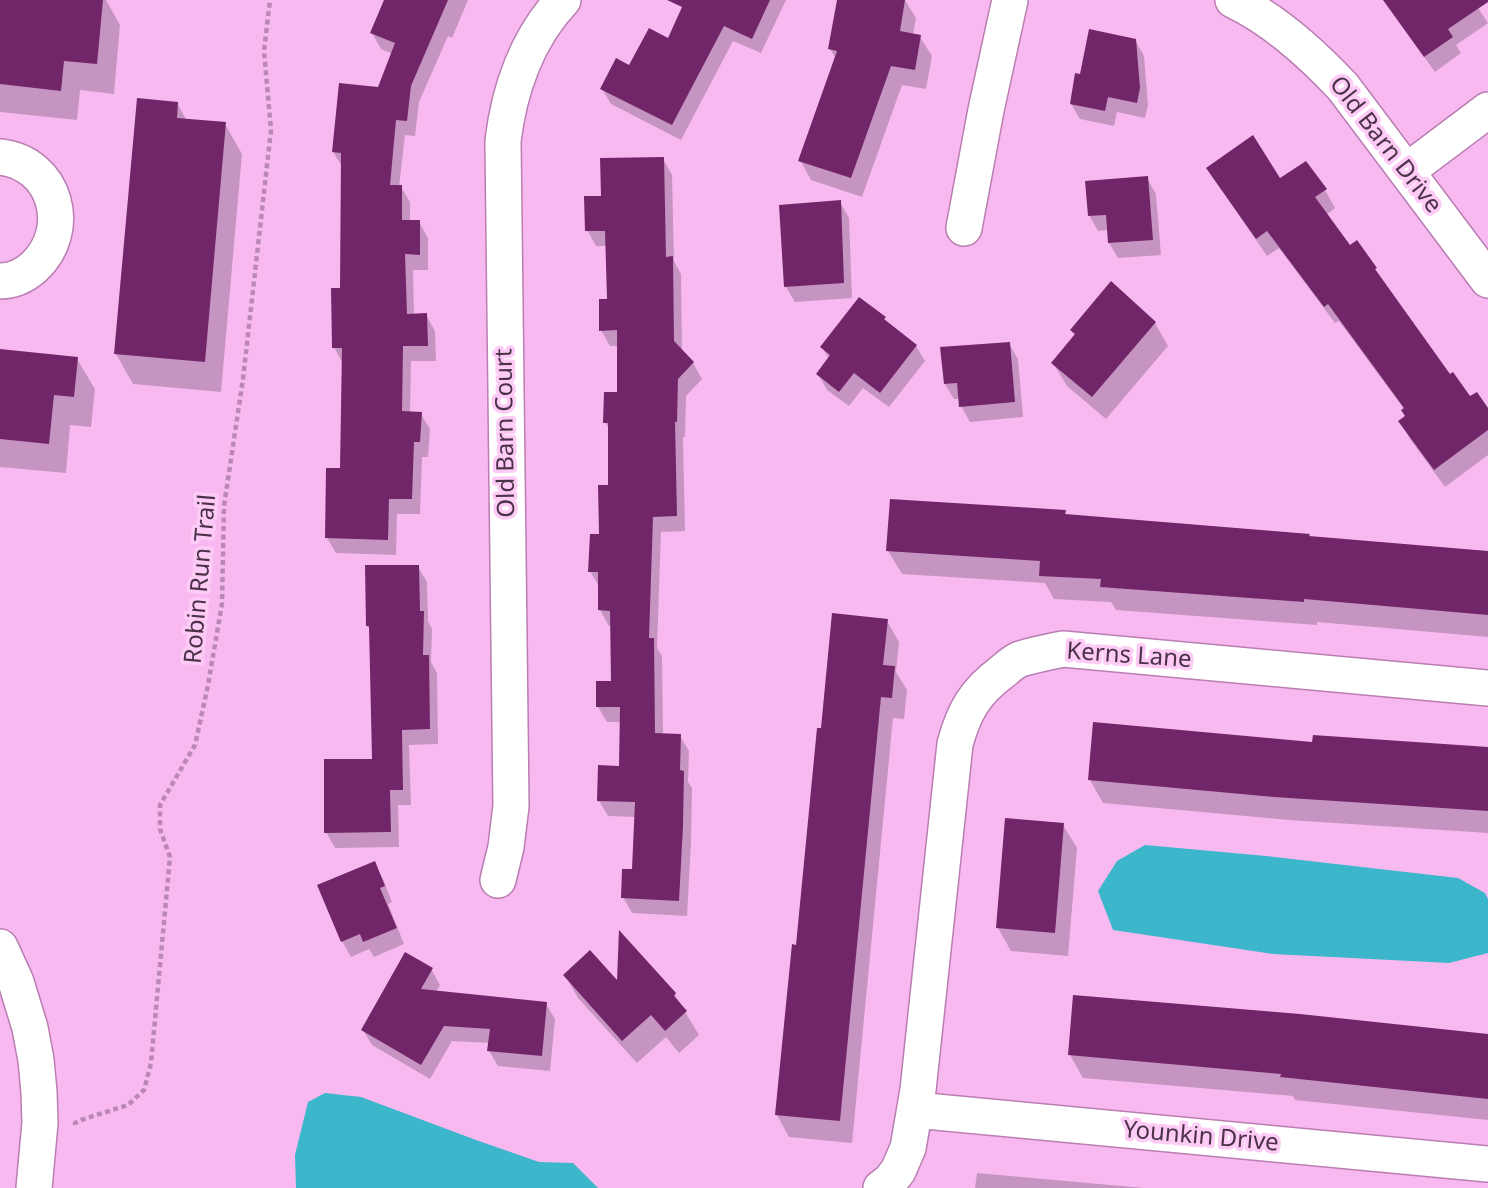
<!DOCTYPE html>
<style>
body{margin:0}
canvas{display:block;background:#f8b9f0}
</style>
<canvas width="1488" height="1188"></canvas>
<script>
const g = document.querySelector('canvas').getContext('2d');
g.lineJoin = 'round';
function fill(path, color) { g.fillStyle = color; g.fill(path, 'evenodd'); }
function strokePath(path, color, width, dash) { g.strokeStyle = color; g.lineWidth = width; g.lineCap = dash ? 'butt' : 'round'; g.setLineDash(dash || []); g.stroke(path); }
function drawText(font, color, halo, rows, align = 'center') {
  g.font = font + ' "Noto Sans",sans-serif'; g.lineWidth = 7; g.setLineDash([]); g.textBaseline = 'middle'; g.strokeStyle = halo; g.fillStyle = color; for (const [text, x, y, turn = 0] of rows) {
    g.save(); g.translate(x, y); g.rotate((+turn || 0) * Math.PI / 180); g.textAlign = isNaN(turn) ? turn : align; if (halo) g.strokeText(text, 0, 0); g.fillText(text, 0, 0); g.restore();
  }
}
const water = new Path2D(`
 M 1145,845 L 1266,856 L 1458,878 L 1485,893 L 1488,899 L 1488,953 L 1449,963 L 1273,954 L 1113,930 L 1098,891 L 1117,861 Z
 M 325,1093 L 361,1097 L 476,1140 L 539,1162 L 573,1163 L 598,1188 L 296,1188 L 295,1155 L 308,1102 Z`);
const shadow = new Path2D(`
 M 0,0 L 106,0 L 120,25 L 114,94 L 80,90 L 77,120 L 0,112 Z
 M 386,0 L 468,0 L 452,38 L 448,36 L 419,102 L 415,136 L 405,135 L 399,187 L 401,187 L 410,202 L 410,222 L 419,222 L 428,238 L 428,270 L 413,270 L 414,315 L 426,315 L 435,331 L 436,361 L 411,361 L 410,413 L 421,414 L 430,429 L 428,457 L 422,457 L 420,514 L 397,514 L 396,555 L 336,553 L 327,538 L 341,470 L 343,364 L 334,347 L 342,289 L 343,168 L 333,152 L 380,89 L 393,54 L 381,49 L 372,33 Z
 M 687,0 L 786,0 L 761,53 L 733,41 L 681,140 L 611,104 L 602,89 L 669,40 Z
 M 839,0 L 905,0 L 916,18 L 913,35 L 920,37 L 932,56 L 926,89 L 902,85 L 862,197 L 811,180 L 800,160 L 836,59 L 830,49 Z
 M 1399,0 L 1473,0 L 1488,23 L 1456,45 L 1461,53 L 1435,72 L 1399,22 L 1390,7 Z
 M 1135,40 L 1144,56 L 1148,105 L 1145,118 L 1117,112 L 1114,126 L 1080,119 L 1071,104 L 1082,76 Z
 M 177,103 L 187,121 L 225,124 L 242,154 L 221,392 L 133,384 L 116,354 Z
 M 663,159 L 672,175 L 674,261 L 681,274 L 682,352 L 693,363 L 702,379 L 686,396 L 685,437 L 683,437 L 685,531 L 661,532 L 657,648 L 662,656 L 663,735 L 680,736 L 689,751 L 688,782 L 692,788 L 691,843 L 687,916 L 632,913 L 623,897 L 633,871 L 636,817 L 608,816 L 599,801 L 621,768 L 621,722 L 607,722 L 598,707 L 613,683 L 612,626 L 609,626 L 600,610 L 600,588 L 590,571 L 601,536 L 610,487 L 610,430 L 605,422 L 619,394 L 619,346 L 610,346 L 601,330 L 609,301 L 607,246 L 596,246 L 587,230 L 602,198 Z
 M 1306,163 L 1325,190 L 1335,208 L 1326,215 L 1350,248 L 1375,269 L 1386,286 L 1449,377 L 1470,399 L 1488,411 L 1488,455 L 1445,487 L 1410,439 L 1400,422 L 1407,417 L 1404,409 L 1339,321 L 1335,323 L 1279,248 L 1267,256 L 1219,186 L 1208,169 L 1280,181 Z
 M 1147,178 L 1156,194 L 1161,255 L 1118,258 L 1109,243 L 1108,230 L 1098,231 L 1089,215 Z
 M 840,202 L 849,218 L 852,298 L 795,302 L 786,287 Z
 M 884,318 L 888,325 L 916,346 L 925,361 L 889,407 L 863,388 L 849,406 L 827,390 L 818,374 L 829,359 L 822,347 Z
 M 1155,323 L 1168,346 L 1106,419 L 1067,386 L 1053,363 L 1075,336 L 1072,331 Z
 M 1009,344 L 1018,359 L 1023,417 L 970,422 L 961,406 L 960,399 L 954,399 L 945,384 Z
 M 0,351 L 77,359 L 95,389 L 91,427 L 70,425 L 66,473 L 0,467 Z
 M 1065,512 L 1067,516 L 1309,535 L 1310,537 L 1488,553 L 1488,637 L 1317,622 L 1317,625 L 1116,610 L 1111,602 L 1054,599 L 1045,583 L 902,574 L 888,551 Z
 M 418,567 L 427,582 L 428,621 L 432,629 L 431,662 L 437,673 L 438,744 L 409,745 L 411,805 L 398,805 L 399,847 L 335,848 L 326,832 L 374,760 L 371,631 L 367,626 Z
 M 887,621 L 899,642 L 896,672 L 907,690 L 904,719 L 893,718 L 852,1143 L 789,1137 L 777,1115 L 798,947 Z
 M 1314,744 L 1488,749 L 1488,833 L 1289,820 L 1103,803 L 1090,780 Z
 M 1063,825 L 1077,848 L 1068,956 L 1011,951 L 998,928 Z
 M 374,863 L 383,879 L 392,902 L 388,904 L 404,944 L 374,957 L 369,949 L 351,957 L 342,941 Z
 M 431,969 L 440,985 L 436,992 L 546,1004 L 555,1019 L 550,1071 L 498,1066 L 489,1051 L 490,1043 L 452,1041 L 430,1079 L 372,1045 L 363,1030 Z
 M 565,975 L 675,995 L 699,1035 L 679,1053 L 666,1037 L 637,1063 L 578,998 Z
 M 1488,1036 L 1488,1120 L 1295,1100 L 1293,1096 L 1083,1078 L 1070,1055 Z
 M 977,1173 L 1144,1188 L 975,1188 Z`);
const building = new Path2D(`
 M 0,0 L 103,0 L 97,64 L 64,61 L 61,91 L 0,84 Z
 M 384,0 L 448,0 L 411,86 L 407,121 L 396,120 L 390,185 L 402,185 L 402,220 L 420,220 L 420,255 L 405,254 L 407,314 L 427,313 L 428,346 L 403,346 L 402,411 L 422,412 L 420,442 L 414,442 L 412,499 L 389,499 L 388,540 L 325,538 L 326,468 L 340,468 L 342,348 L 332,348 L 331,288 L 340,288 L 341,153 L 332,152 L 339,83 L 378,87 L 395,43 L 370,33 Z
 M 667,0 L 770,0 L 752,39 L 724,26 L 672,125 L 600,89 L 616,58 L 629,65 L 649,28 L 668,38 L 682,7 Z
 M 837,0 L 905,0 L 900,31 L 921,35 L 915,70 L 891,66 L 851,178 L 798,161 L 837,51 L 828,49 Z
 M 1383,0 L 1488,0 L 1488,2 L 1448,29 L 1453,37 L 1424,57 Z
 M 1089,29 L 1136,39 L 1140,88 L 1137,103 L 1108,97 L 1105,111 L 1070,104 L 1075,73 L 1080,74 Z
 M 137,98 L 178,102 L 177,118 L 226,122 L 205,362 L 114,354 Z
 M 1253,135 L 1280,178 L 1306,161 L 1327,189 L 1315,197 L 1350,245 L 1357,240 L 1377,268 L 1375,269 L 1450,374 L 1453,372 L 1470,396 L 1477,392 L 1488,408 L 1488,430 L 1434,470 L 1398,421 L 1405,416 L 1401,410 L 1404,408 L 1328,304 L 1324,307 L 1267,231 L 1256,239 L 1206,168 Z
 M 664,157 L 666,257 L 673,256 L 674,341 L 694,362 L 678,379 L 677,422 L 675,422 L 677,516 L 653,517 L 649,638 L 654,638 L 655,733 L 681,734 L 680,770 L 684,771 L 683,826 L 679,901 L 621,898 L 622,869 L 632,869 L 635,802 L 597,801 L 598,765 L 619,766 L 620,707 L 596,707 L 596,681 L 611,681 L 610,611 L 598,610 L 598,572 L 588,572 L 590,534 L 599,534 L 598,485 L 608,485 L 608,423 L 603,423 L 604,392 L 617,392 L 617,330 L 599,331 L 599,299 L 607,299 L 605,231 L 585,231 L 584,196 L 601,196 L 600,158 Z
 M 1148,176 L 1153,240 L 1108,243 L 1106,215 L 1088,216 L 1085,181 Z
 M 841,200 L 844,283 L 784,287 L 779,205 Z
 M 1111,281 L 1156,322 L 1092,397 L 1051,363 L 1075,334 L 1070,330 Z
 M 859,297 L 886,317 L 884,319 L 917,345 L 880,393 L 854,373 L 839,392 L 816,374 L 830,355 L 820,347 Z
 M 1010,342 L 1015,402 L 959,407 L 957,383 L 944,384 L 940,347 Z
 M 0,349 L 78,357 L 74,397 L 54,395 L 49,444 L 0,439 Z
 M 890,499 L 1066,510 L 1065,514 L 1310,534 L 1309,536 L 1488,551 L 1488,615 L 1304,599 L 1304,602 L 1100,587 L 1101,579 L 1039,576 L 1040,561 L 886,551 Z
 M 365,565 L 419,565 L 420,611 L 424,611 L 423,655 L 429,655 L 430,729 L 402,730 L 403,790 L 390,790 L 391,832 L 324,833 L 324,759 L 372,759 L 369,626 L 366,626 Z
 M 832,613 L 888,619 L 883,665 L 895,666 L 892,698 L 881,697 L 840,1121 L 775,1115 L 792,944 L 796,945 L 817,728 L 821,728 Z
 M 1093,722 L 1312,742 L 1313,735 L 1488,747 L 1488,811 L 1274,797 L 1088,780 Z
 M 1005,818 L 1064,823 L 1055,933 L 996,928 Z
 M 375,861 L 385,886 L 380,888 L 397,928 L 363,942 L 360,934 L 341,942 L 317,885 Z
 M 619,930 L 676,993 L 674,996 L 687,1011 L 665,1031 L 651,1015 L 622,1041 L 563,975 L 590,950 L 617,980 Z
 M 405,952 L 433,968 L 421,989 L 547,1002 L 542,1056 L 487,1051 L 490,1029 L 444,1026 L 421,1065 L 361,1030 Z
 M 1073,995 L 1300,1014 L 1488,1034 L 1488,1099 L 1280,1077 L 1281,1074 L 1068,1055 Z`);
const path = new Path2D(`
 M 75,1125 L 75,1123 L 81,1120 L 128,1105 L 144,1090 L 151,1063 L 170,857 L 160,829 L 160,805 L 195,745 L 208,685 L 222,604 L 224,506 L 243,379 L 271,130 L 264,51 L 270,0`);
const street = new Path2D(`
 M 1233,0 C 1273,19 1313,55 1343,87 L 1488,280
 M 0,157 C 56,163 74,230 34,267 C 24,276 14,281 0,281
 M 1407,171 L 1488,110
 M 964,228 L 986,110 L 1010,0
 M 498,880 L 506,847 L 511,806 L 503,141 C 509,90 527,38 563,0
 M 0,947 L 16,982 L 30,1028 L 36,1060 L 39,1092 L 40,1123 L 34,1188
 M 915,1110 L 1488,1164
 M 881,1188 L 890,1181 L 898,1171 L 908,1148 L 918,1090 L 955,744 C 964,711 975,692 1002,672 C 1008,667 1013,662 1020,659 C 1034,655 1048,652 1063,649 L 1488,688`);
const streetNames = [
 ["Old Barn Drive",1385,145,52],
 ["Old Barn Court",506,433,-91],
 ["Robin Run Trail",201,579,-85],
 ["Kerns Lane",1129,656,4],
 ["Younkin Drive",1201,1137,5]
];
fill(water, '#3bb6cb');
fill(shadow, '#0003');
fill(building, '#71266a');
strokePath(street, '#b97eb2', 38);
strokePath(path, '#ba88b3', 4.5, [5, 3.5]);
strokePath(street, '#fff', 35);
drawText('24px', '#4c3248', '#fecbf7', streetNames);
</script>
